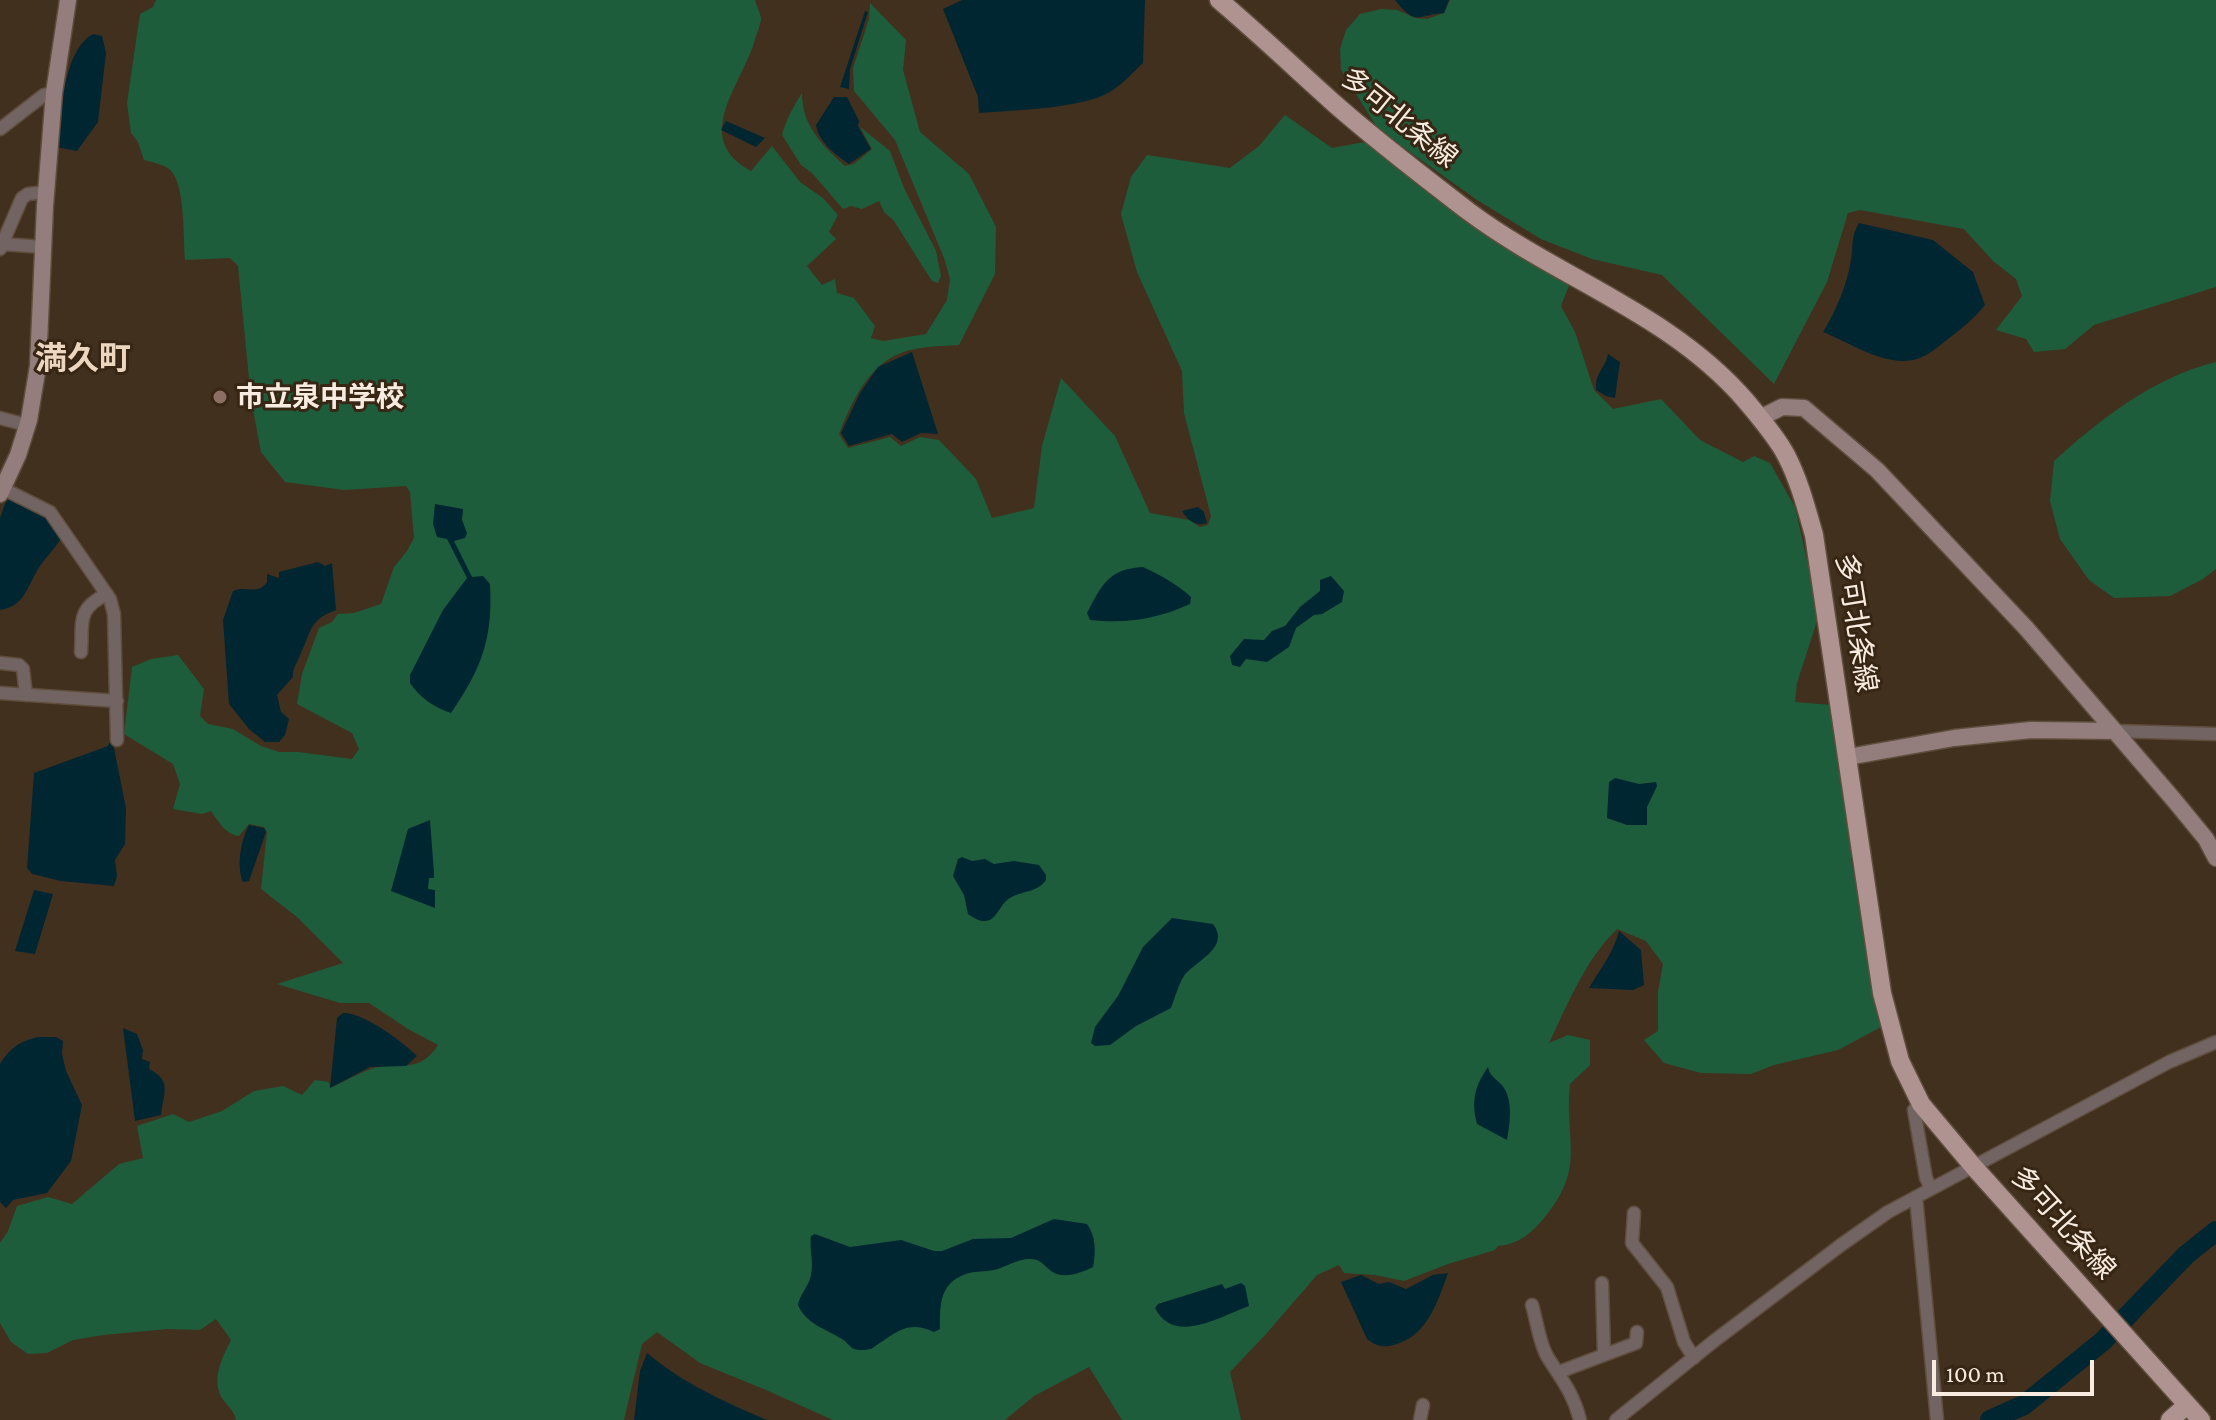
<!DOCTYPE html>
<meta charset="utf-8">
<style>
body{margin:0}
#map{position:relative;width:2216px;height:1420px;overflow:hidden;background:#42301e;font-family:"Crimson Pro",serif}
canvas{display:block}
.scale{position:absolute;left:1932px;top:1360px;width:162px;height:36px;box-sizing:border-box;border:4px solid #f8ece1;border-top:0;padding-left:10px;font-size:24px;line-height:28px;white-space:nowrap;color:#f8ece1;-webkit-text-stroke:6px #372614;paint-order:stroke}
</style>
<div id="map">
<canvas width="2216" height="1420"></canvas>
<div class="scale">100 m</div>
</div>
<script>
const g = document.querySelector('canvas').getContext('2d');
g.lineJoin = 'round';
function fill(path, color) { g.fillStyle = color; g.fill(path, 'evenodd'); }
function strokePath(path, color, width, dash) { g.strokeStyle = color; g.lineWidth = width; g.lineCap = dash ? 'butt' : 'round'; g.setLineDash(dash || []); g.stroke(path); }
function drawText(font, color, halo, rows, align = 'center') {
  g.font = font + ' "Crimson Pro","Noto Sans JP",serif'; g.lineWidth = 6; g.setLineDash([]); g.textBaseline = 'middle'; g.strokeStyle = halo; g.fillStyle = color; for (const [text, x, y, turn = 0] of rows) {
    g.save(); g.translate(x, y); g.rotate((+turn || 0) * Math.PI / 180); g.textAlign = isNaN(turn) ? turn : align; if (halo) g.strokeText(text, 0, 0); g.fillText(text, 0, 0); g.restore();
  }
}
const green = new Path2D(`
 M 156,0 L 755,0 C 756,5 760,12 761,18 C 761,23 758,31 756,36 C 744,84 689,137 751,171 L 772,146 L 800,182 L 823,198 L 838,215 L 829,232 L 836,239 L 807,266 L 822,285 L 835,279 L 837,293 L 854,298 L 875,326 L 871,338 L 883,341 L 926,334 L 947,300 L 950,279 L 944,258 L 895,140 L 854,91 L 853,68 L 869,19 L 870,3 L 906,40 L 903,70 L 920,132 L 969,174 L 996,227 L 995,274 L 959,345 C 944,346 929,346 915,349 C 871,357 854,397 839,434 L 848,448 L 890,437 L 901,446 L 920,437 L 939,440 L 976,479 L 992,518 L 1034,508 L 1042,446 L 1061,378 L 1115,436 L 1150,513 L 1189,520 L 1200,527 L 1208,525 L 1211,516 L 1184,413 L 1182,371 L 1137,272 L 1121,214 L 1131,177 L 1147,155 L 1230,168 L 1259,146 L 1285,115 L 1332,148 L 1370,141 L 1570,283 L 1561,306 L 1575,332 L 1594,390 L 1613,409 L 1661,399 L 1700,440 L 1743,462 L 1754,456 L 1770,463 L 1795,507 L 1811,578 L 1818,618 L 1797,683 L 1795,702 L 1832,705 L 1851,836 L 1851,860 L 1874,960 L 1871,985 L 1883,1026 L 1838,1050 L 1774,1065 L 1751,1074 L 1701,1073 L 1664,1063 L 1644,1040 L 1658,1031 L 1658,992 L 1663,964 L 1646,941 L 1617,929 C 1585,960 1568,1004 1549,1043 L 1568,1035 L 1590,1040 L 1590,1065 L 1570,1084 C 1564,1141 1587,1167 1544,1218 C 1531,1234 1519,1244 1498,1246 L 1495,1250 L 1448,1264 L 1404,1281 L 1375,1275 L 1344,1273 L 1339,1265 L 1317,1275 L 1266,1334 L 1230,1372 L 1241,1420 L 1122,1420 L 1089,1367 L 1034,1396 L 1005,1420 L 833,1420 L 766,1390 L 700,1363 L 657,1332 L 642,1344 L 624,1420 L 236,1420 C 234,1410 227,1406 222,1398 C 211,1379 222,1358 231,1340 L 216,1319 L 200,1330 L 168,1329 L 103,1335 L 73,1340 L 47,1353 L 28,1354 L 11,1342 L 0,1323 L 0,1243 L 8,1231 L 17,1206 L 48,1197 L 72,1204 L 119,1164 L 143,1158 L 137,1126 L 173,1114 L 189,1122 L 222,1111 L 254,1091 L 283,1086 L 302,1095 L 315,1080 L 329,1082 L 330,1088 C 343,1082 357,1074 371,1069 C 399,1060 418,1076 438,1045 L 408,1029 L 369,1003 L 340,1003 L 277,984 L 343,963 L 297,917 L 261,889 L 267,832 L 264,827 L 249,824 L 239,836 C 226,835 218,821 211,811 L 202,814 L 173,809 L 180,784 L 173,764 L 124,734 L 132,667 L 151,659 L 178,655 L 204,689 L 200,716 L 208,724 L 233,729 L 261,746 L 279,752 L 298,752 L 352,759 L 359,749 L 352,733 L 297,704 L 302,674 L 319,628 L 332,622 L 338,614 L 354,613 L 381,604 L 394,567 L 407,551 L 414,538 L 410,492 L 406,486 L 344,490 L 285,482 L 261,452 L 251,399 L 238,266 L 230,258 L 185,260 C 183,238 186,180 168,168 C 161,164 151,162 144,160 L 138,142 L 131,133 L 127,103 L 140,14 L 153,7 Z
 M 1450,0 L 2216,0 L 2216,287 L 2094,325 L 2065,349 L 2034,352 L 2026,339 L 1996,330 L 2022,296 L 2016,279 L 1993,261 L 1964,229 L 1860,210 L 1848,213 L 1827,282 L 1774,384 L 1662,275 L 1592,259 L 1541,239 L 1477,200 L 1378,129 L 1341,70 L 1340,49 L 1346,30 L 1360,14 L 1381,9 L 1397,10 L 1415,18 L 1427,19 L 1444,13 Z
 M 802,93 C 802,126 822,145 845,166 L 854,164 L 872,149 L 860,127 L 890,151 L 904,188 L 936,251 L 941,276 L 938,283 L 932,281 L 894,221 L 884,212 L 879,201 L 862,209 L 851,206 L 843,209 L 812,173 L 801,165 L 782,135 C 785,122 794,105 802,93 Z
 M 2216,362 L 2216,569 L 2203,579 L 2170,596 L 2114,598 L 2089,580 L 2060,539 L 2050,501 L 2054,461 C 2100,419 2154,377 2216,362 Z`);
const water = new Path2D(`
 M 962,0 L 1145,0 L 1143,63 C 1132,73 1123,84 1110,92 C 1080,109 1015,110 979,113 L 978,97 L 943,9 Z
 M 1395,0 L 1449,0 L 1444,13 C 1418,15 1416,27 1395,0 Z
 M 865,11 L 868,12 L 850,69 L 849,89 L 840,87 Z
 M 93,34 L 102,36 L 106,53 L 98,122 L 77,151 L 56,147 C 61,115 63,50 93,34 Z
 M 834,97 L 847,97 L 859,121 L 858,126 L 871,149 L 849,164 C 835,154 819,143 816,125 Z
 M 726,121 L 765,138 L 756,147 L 721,130 Z
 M 1859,223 L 1933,240 L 1973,272 L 1985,305 C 1974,319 1962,328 1948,339 C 1939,346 1928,356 1917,359 C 1886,368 1851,343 1823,332 C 1836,311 1847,285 1851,260 C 1853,246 1851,236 1859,223 Z
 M 912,352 L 938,434 L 921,433 L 902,442 L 892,434 L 849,446 L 841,433 L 860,393 L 878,367 Z
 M 1608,354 L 1620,362 L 1615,398 L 1606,396 L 1596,390 C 1595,372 1605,369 1608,354 Z
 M 7,498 L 47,516 L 62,537 C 55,549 45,558 38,569 C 27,587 25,606 0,610 L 0,518 Z
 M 435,504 L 463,509 L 462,520 L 467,533 L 465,538 L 454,541 L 472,577 L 483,576 L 490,584 C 493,638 482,668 451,713 C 435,708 419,697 410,683 L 410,675 L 443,610 L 467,578 L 447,539 L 437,537 L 433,524 Z
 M 1198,507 L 1204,512 L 1207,523 C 1197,527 1187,520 1182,511 Z
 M 318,562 L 325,566 L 332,563 L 336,610 C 309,620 312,630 301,653 C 298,662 292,668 293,677 L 277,695 L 281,712 L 289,719 L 285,735 L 279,742 L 265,742 L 249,729 L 229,704 L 223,620 L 233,591 C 246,585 257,596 267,582 L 267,574 L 279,578 L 279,572 Z
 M 1143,567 C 1160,575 1177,584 1191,597 L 1190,604 C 1157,619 1127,624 1090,620 L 1087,613 C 1102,585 1108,569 1143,567 Z
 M 1331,576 L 1344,591 L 1342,602 L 1322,614 L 1314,615 L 1296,628 L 1289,647 L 1267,662 L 1246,659 L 1240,667 L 1232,665 L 1230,656 L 1244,639 L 1264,640 L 1272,631 L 1285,626 L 1300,607 L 1320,591 L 1320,580 Z
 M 109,743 L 113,743 L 126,808 L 125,844 L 115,860 L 117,876 L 114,886 L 61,881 L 32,874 L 27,868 L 34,773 L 108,746 Z
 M 1615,778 L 1639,784 L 1656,782 L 1657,786 L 1647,807 L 1647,825 L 1627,825 L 1607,818 L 1609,782 Z
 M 430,820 L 434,873 L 434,878 L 429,878 L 428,889 L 435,890 L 435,908 L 391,891 L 408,829 Z
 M 249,825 L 264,828 L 266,832 L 249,881 L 243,882 C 236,865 241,841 249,825 Z
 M 962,857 L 972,861 L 985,859 L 994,864 L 1014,861 L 1039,865 L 1046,875 L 1046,880 C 1037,893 1023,890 1010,898 C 996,906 996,934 968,914 L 964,895 L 953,876 L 958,859 Z
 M 34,890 L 53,894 L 35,954 L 15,951 Z
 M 1172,918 L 1213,924 C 1231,948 1195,961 1184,976 C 1178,985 1175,998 1171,1008 L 1136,1026 L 1110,1045 L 1095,1046 L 1091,1043 L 1095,1027 L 1118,996 L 1143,947 Z
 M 1619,931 L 1641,950 L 1644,985 L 1633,990 L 1589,988 C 1600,969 1613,954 1619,931 Z
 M 343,1013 C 363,1012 403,1042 417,1056 L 406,1066 L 370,1067 L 330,1088 L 337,1018 Z
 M 123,1028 L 137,1034 L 143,1050 L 142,1059 L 150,1062 L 149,1069 C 173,1081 163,1094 161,1115 L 135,1121 Z
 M 38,1037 L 56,1037 L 63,1041 L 62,1054 L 66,1071 L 82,1105 L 71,1161 L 47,1193 L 13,1200 L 6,1208 L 0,1202 L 0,1064 C 10,1048 20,1041 38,1037 Z
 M 1488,1067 C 1490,1078 1498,1079 1504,1088 C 1513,1102 1510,1124 1507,1140 L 1477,1124 C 1471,1100 1475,1086 1488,1067 Z
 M 1054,1219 L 1087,1224 C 1096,1236 1096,1253 1093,1267 C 1081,1273 1063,1280 1051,1271 C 1043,1265 1041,1259 1030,1259 C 1017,1259 1006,1267 994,1270 C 985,1272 976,1271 969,1273 C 939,1282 940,1304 940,1329 L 934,1332 C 906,1319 895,1334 871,1349 C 865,1350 857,1351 852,1348 C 848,1345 846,1341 842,1339 C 826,1329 806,1324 798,1305 C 800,1293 809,1287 811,1275 C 814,1261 809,1249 811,1236 L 815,1234 L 850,1247 L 901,1240 L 934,1251 L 942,1251 L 973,1239 L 1011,1238 Z
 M 1448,1273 C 1438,1301 1428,1334 1397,1344 C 1385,1348 1377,1347 1367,1339 L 1341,1282 L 1361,1275 L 1379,1284 L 1389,1282 L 1406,1289 L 1433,1275 Z
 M 1241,1283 L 1245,1286 L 1249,1306 C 1221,1316 1174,1346 1155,1308 L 1158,1304 L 1222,1284 L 1225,1289 Z
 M 647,1353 C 684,1384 723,1401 767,1420 L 634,1420 L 640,1371 Z`);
const river = new Path2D(`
 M 1990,1420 L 2024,1405 L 2103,1341 L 2186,1255 L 2216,1231`);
const street = new Path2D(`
 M 0,129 L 44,95 L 54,93
 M 2,244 L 43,247
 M 0,249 L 22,198 L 28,194 L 46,192
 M 0,418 L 27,425
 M 2,488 L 50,512 L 110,599 L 114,614 L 117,740
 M 81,652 C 83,622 76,609 107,594
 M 0,663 L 19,665 L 23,669 L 26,695
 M 0,693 L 117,701
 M 2115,731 L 2216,734
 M 1921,1104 L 1914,1110 L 1926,1178 L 1931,1188
 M 1916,1197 L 1937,1420
 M 1634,1213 L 1632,1243 L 1667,1287 L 1684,1342 L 1694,1358
 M 1602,1283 L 1604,1355
 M 1532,1305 C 1537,1321 1539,1342 1547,1356 C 1561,1379 1573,1392 1580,1420
 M 1559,1372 L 1636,1343 L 1637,1332
 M 1420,1420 L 1423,1405
 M 1616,1420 L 1714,1341 L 1841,1245 L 1888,1212 L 2169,1062 L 2216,1042`);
const secondary = new Path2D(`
 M 1760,418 L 1782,407 L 1804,408 L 1877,470 L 2026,628 L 2174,800 L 2206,839 L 2216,858
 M 0,494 L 18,455 L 29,420 L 38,366 L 45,206 L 54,93 L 68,0
 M 1848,757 L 1954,738 L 2031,730 L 2115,731`);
const primary = new Path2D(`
 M 1219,0 C 1259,34 1297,70 1336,105 C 1378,142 1424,177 1468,211 C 1559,279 1670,313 1746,401 C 1760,418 1776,436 1786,455 C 1799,480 1806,507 1814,535 L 1882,993 L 1900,1061 L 1921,1104 L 1973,1166 L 2201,1420
 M 2170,1420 L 2187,1405`);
const markers = [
 [220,397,8,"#8d6e63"]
];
const streetNames = [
 ["多可北条線",1399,118,39],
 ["多可北条線",1856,623,81],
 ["多可北条線",2063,1223,48]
];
const poiNames = [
 ["市立泉中学校",236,397]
];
const quarterNames = [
 ["満久町",83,359]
];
fill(green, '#1d5d3b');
fill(water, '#002632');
strokePath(river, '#002632', 20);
strokePath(street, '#5f4e3d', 15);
strokePath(secondary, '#5f4e3d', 19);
strokePath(primary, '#5f4e3d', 21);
strokePath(street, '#726463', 12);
strokePath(secondary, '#947e7d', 16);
strokePath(primary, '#ae9390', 18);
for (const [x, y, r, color] of markers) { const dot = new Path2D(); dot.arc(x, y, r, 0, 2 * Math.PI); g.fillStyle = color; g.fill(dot); strokePath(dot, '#372614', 3); }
drawText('28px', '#f8ece1', '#372614', streetNames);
drawText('bold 28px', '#f8ece1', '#372614', poiNames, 'left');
drawText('bold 32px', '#edd6c0', '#372614', quarterNames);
</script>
